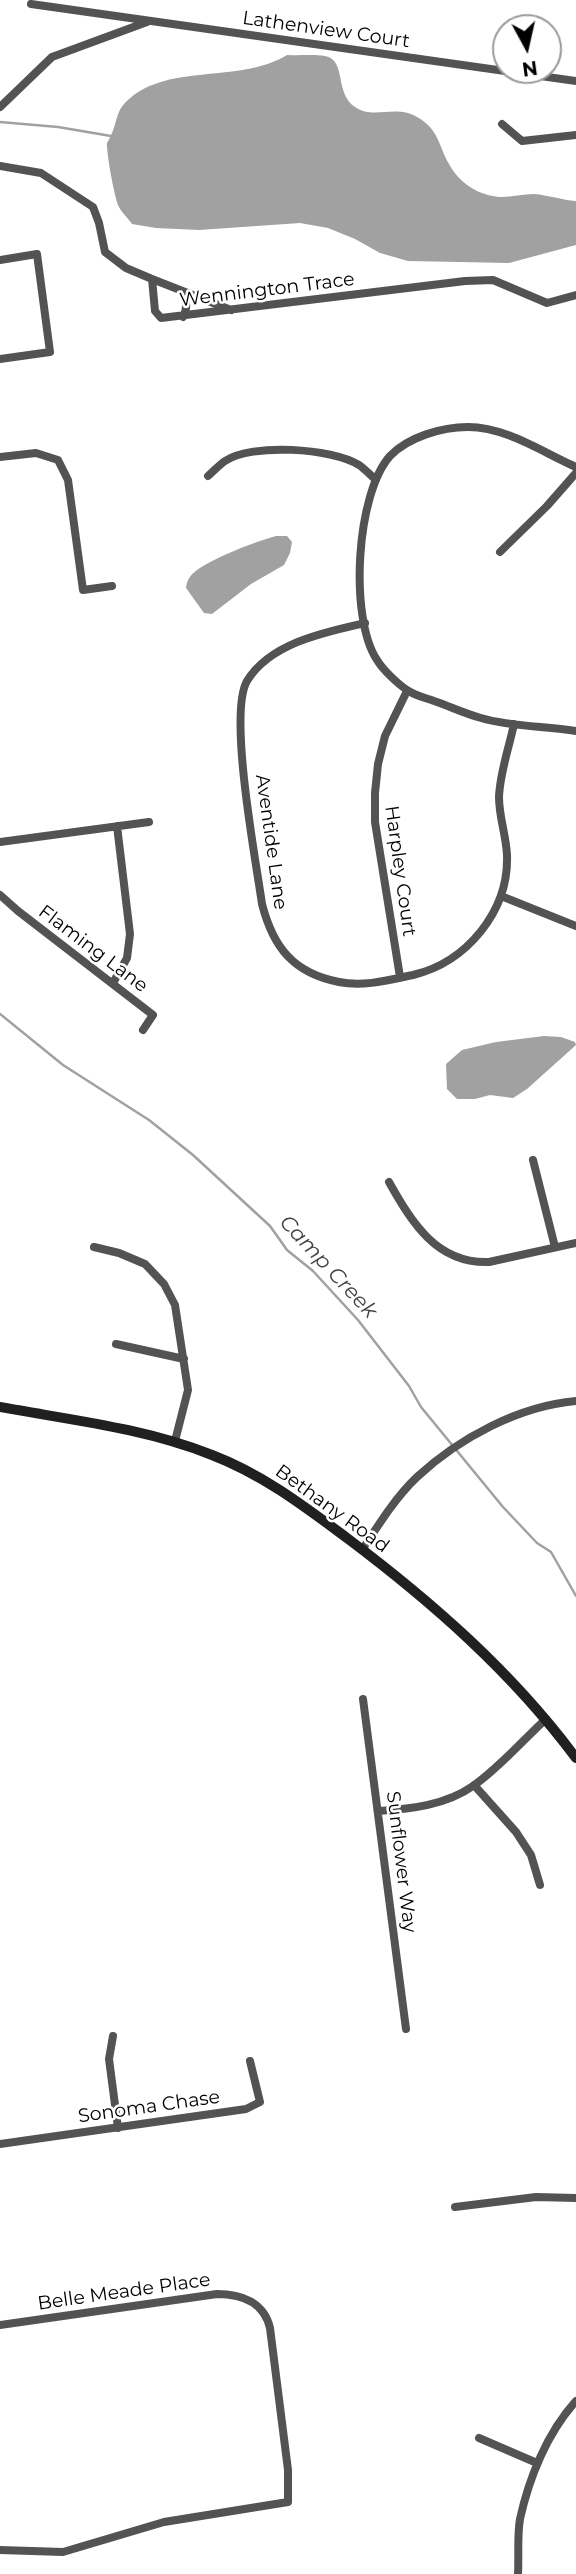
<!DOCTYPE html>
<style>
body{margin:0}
#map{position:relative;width:576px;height:2574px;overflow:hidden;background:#fff;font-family:Montserrat,sans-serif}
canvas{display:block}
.north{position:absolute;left:492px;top:14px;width:70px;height:70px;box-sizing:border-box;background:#fff;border:2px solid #999;border-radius:50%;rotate:172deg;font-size:19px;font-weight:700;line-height:28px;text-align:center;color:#000}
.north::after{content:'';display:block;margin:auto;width:24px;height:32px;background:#000;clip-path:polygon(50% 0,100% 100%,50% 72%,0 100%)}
</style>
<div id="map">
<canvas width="576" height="2574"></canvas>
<div class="north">N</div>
</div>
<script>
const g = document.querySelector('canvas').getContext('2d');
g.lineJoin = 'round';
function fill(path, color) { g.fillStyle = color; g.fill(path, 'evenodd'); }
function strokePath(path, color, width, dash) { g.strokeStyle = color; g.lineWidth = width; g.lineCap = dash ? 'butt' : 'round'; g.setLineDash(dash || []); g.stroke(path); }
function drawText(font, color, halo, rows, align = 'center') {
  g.font = font + ' Montserrat,sans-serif'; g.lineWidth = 5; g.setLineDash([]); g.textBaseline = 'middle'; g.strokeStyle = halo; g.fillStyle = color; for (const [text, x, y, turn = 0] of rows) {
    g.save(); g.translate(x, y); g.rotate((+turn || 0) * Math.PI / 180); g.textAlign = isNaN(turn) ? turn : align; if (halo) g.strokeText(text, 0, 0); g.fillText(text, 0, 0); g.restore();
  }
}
const water = new Path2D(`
 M 287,55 C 299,56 313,54 325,56 C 347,60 334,93 355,107 C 374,120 395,104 417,117 C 439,129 438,145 449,164 C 459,183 479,196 501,197 C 512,197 523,194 534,194 C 548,195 562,200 576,201 L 576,245 L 509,263 L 408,261 L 380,253 L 355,239 L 328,228 L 300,223 L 199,230 L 156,228 L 132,224 C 128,218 122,213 119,207 C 115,201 106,151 107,143 C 108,142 111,135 112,133 C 116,124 117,111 124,104 C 164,61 238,85 287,55 Z
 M 276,536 L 287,536 L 292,542 L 290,553 L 284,565 L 251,584 L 212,614 L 204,613 L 186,588 C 187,580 190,575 197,570 C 216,557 254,542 276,536 Z
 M 544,1036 L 561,1037 L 575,1042 L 576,1045 L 527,1089 L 513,1098 L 490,1095 L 475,1099 L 457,1099 L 447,1089 L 446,1064 L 462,1050 L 496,1042 Z`);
const stream = new Path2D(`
 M 0,122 L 58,127 L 111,136
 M 0,1014 L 63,1065 L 149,1120 L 193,1155 L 270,1226 L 287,1250 L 313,1271 L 358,1320 L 409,1386 L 421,1407 L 503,1507 L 537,1543 L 551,1552 L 576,1596`);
const street = new Path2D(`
 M 31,4 L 576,81
 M 0,107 L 52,57 L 147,22
 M 502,124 L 522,141 L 576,135
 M 0,166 L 41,173 L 93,207 L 99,223 L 105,252 L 126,268 L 152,279 L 155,311 L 161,318 L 465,281 L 493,280 L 547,303 L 576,295
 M 0,260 L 37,254 L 50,352 L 0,359
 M 152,279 L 231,310
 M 181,291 C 187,301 188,307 183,317
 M 0,457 L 36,453 L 58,460 L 68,480 L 83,590 L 112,586
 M 576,467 C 542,452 506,427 468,427 C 442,427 408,437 390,456 C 356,494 349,618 377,660 C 383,670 398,684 407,690 C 415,696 427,698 437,702 C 451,707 466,714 481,718 C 512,727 545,726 576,731
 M 208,476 C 214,471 219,465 225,461 C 252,443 331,448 359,465 C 365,469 370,475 376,480
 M 500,552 L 547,506 L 576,473
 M 365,623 C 325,632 270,643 247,681 C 228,714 256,861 262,904 C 273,947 293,973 339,982 C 364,987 389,980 413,975 C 467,962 509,911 507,855 C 506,835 499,817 499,797 C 500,772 509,748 514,724
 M 0,842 L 149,822
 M 0,895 L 18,911 L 153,1015 L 143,1030
 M 501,896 L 576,926
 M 400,977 L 375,822 L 375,793 L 378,764 L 385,736 L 407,691
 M 113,983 L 127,958 L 130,934 L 117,826
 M 533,1160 L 555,1247
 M 389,1182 C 412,1223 437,1264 489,1262 L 576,1243
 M 94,1247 L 119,1253 L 145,1264 L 164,1284 L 175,1305 L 188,1390 L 175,1441
 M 116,1344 L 184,1359
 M 362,1550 C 379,1524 395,1498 417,1477 C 459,1438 519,1406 576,1401
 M 363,1699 L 406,2029
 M 474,1785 L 516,1832 L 531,1855 L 540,1885
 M 379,1811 C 411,1809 446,1805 473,1786 C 498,1769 523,1740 546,1719
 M 113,2036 L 109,2059 L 118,2128
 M 0,2144 L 246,2109 L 260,2102 L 250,2061
 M 455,2207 L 536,2197 L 576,2198
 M 0,2325 L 217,2294 C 241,2294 264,2302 270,2328 L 288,2470 L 288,2502 L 164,2522 L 63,2552 L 0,2550
 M 479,2438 L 537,2463
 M 518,2574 C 519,2556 517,2536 520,2519 C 529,2478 547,2433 576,2401`);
const secondary = new Path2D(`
 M 0,1407 C 71,1420 144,1428 212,1455 C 262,1474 304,1506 347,1538 C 432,1602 512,1672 576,1758`);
const streetNames = [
 ["Lathenview Court",326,30,8],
 ["Wennington Trace",267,290,-7],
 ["Aventide Lane",271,842,82],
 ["Harpley Court",400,871,82],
 ["Flaming Lane",93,949,37],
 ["Bethany Road",332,1509,36],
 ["Sunflower Way",401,1862,83],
 ["Sonoma Chase",149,2107,-8],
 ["Belle Meade Place",124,2292,-8]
];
const waterNames = [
 ["Camp Creek",328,1267,47]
];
fill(water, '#a1a1a1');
strokePath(stream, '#a1a1a1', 2.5);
strokePath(street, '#535353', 8);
strokePath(secondary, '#202020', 10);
drawText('19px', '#000', '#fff', streetNames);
drawText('italic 21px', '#424242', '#fff', waterNames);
</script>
